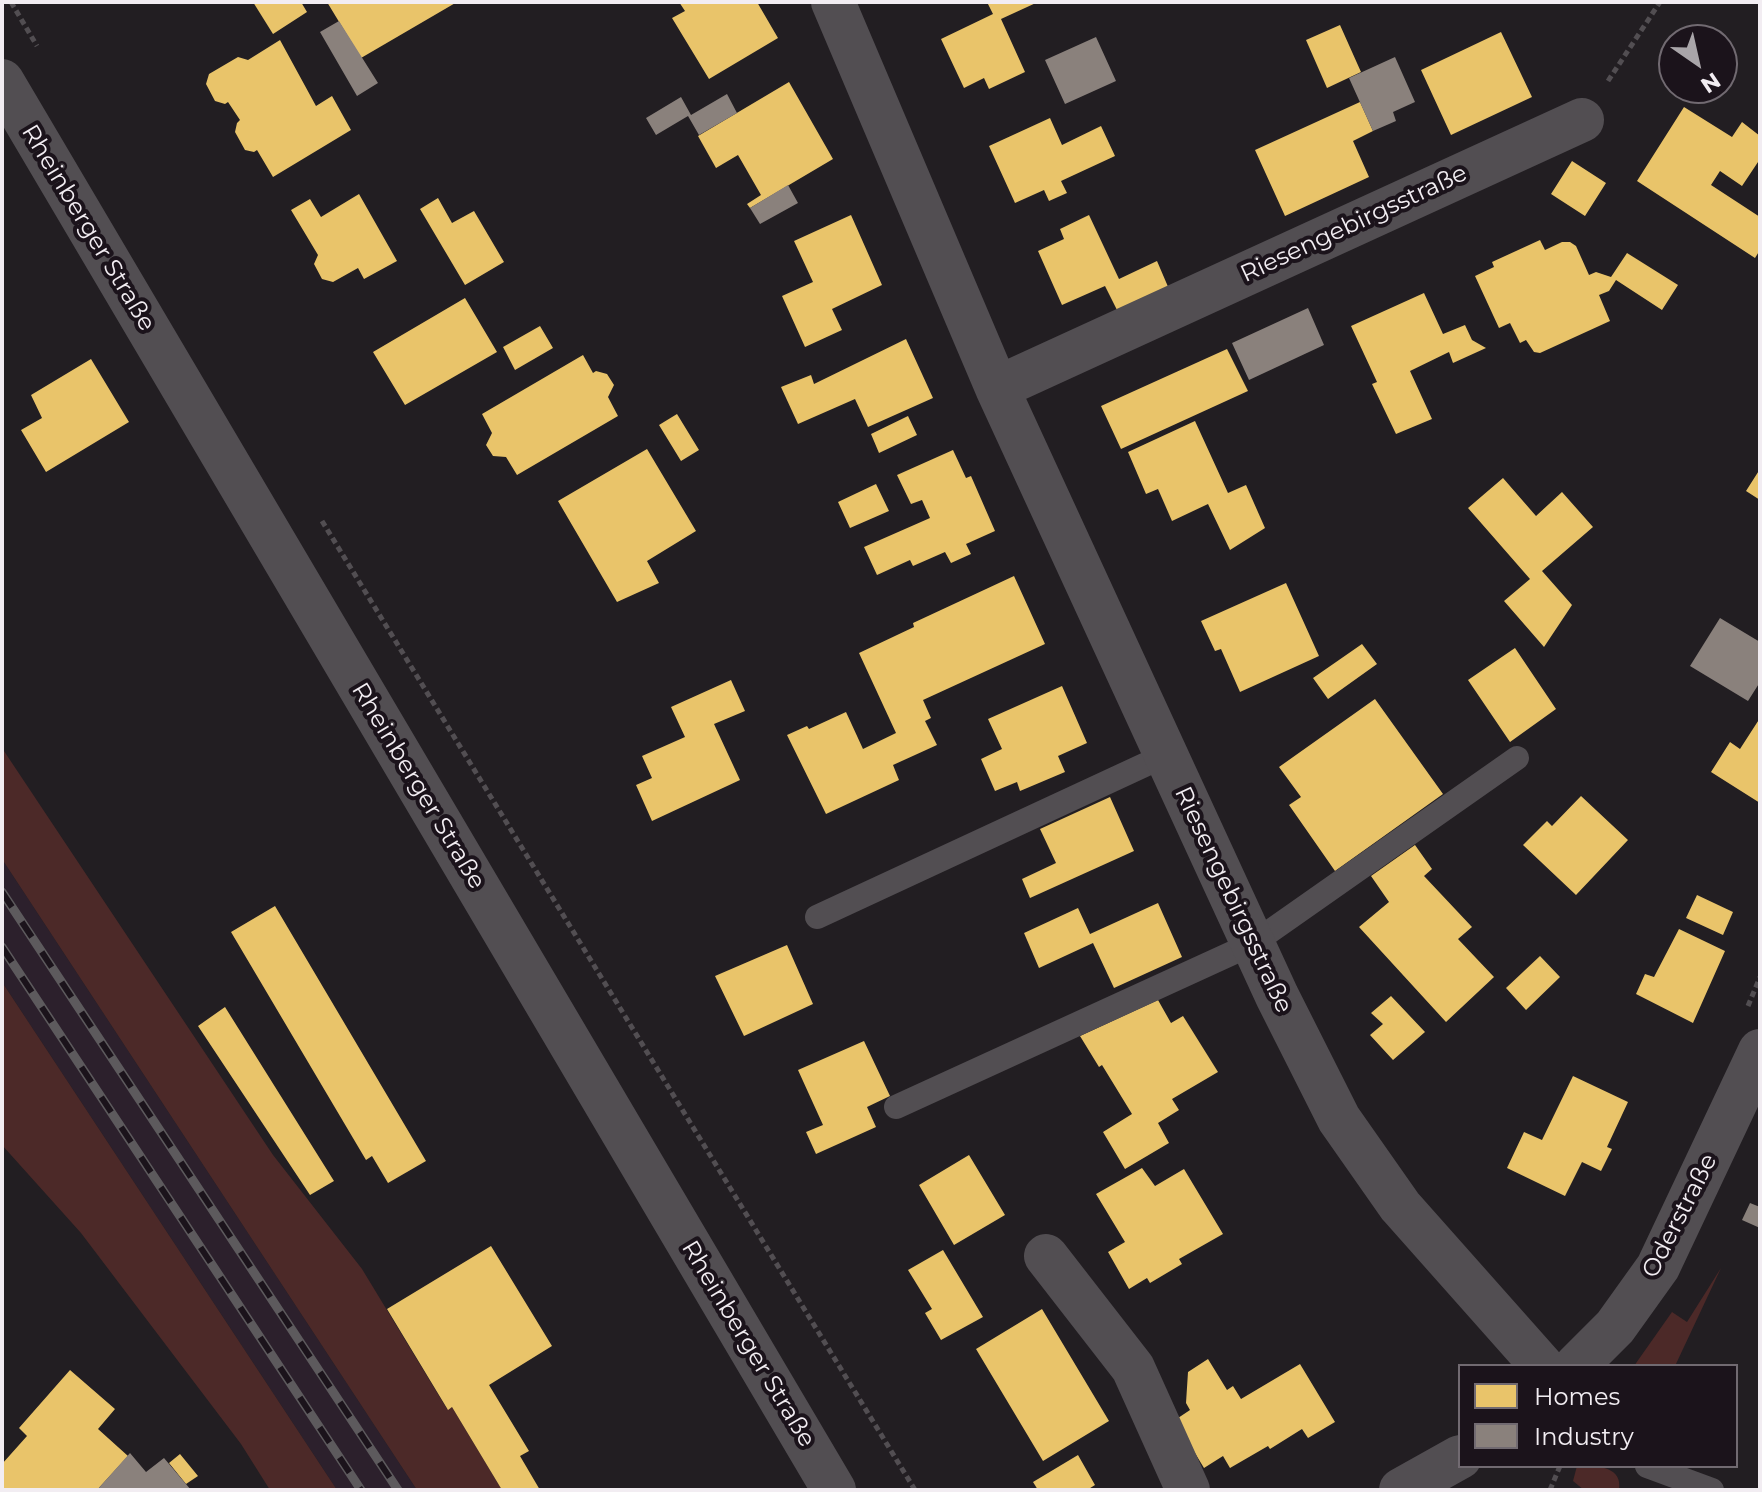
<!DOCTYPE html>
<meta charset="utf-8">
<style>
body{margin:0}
#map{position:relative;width:1762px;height:1492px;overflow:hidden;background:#221e22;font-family:Montserrat,sans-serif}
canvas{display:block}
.frame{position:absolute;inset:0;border:4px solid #f2edf2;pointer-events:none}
.legend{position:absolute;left:1458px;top:1364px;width:280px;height:104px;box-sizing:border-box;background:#1b131b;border:2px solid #716a71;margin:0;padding:10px 14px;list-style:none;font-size:24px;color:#f2edf2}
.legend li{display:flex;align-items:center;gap:16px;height:40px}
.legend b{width:40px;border:2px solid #716a71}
.north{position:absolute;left:1658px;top:24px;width:80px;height:80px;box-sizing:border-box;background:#1b131b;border:2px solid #716a71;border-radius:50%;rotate:146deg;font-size:22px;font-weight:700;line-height:32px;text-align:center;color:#f2edf2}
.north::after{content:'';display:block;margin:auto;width:28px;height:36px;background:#a9a5a9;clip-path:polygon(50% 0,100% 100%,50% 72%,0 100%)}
</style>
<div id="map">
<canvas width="1762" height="1492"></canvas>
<div class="frame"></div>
<ul class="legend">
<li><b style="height:22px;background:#e9c46a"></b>Homes</li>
<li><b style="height:22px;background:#8a817c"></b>Industry</li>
</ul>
<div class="north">N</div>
</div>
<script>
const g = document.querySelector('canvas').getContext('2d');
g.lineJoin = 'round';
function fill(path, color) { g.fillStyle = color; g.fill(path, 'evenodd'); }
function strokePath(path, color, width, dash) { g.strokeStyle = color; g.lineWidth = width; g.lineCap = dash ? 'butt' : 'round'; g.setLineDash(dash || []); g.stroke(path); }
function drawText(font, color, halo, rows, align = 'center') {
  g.font = font + ' Montserrat,sans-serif'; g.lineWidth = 8; g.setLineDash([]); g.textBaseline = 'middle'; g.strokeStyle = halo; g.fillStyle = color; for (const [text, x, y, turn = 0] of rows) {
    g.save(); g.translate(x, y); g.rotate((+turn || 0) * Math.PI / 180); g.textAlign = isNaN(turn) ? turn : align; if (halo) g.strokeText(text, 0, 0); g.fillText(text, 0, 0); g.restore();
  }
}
const built = new Path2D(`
 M 2,859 L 417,1490 L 337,1490 L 2,982 Z`);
const green = new Path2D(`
 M 2,748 L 273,1155 L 362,1269 L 447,1409 L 452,1407 L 502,1490 L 417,1490 L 2,859 Z
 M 2,982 L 337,1490 L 270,1490 L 241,1444 L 81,1233 L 2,1145 Z
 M 1721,1268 L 1675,1366 L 1634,1366 L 1672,1312 L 1687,1322 Z
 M 1577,1466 C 1595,1466 1623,1465 1619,1490 L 1584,1490 L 1573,1481 Z`);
const homes = new Path2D(`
 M 253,2 L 301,2 L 307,12 L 273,34 Z
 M 327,2 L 457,2 L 361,58 Z
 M 679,2 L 757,2 L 778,38 L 709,79 L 672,18 L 685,11 Z
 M 987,2 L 1038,2 L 1001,19 L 1025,72 L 989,89 L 984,78 L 964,88 L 941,39 L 993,14 Z
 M 1340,25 L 1361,72 L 1327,88 L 1306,40 Z
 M 1501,32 L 1532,97 L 1451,135 L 1421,70 Z
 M 280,40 L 316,106 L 332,96 L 351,130 L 273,177 L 257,150 L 254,152 L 245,150 L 235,132 L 237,123 L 240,120 L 228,102 L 225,104 L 215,101 L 206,84 L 209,74 L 238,57 L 248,60 Z
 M 789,82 L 833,159 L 750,208 L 747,204 L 761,195 L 738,155 L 716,168 L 698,136 Z
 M 1360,102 L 1373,131 L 1353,141 L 1369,177 L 1285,216 L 1255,150 Z
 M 1684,107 L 1732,137 L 1742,122 L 1760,136 L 1760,159 L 1742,186 L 1720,171 L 1711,185 L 1760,217 L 1760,250 L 1755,258 L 1637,181 Z
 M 1050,118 L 1062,145 L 1101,126 L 1115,156 L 1061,181 L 1067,193 L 1049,201 L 1044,190 L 1015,203 L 989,146 Z
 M 1572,161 L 1606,183 L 1585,216 L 1551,194 Z
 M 359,194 L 397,261 L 364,279 L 358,268 L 333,282 L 322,279 L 314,264 L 318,255 L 291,210 L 310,199 L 321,217 Z
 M 438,198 L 452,223 L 474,211 L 504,262 L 465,285 L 420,209 Z
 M 851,215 L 882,285 L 832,309 L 842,330 L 805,347 L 782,296 L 813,282 L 794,241 Z
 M 1089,215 L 1119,279 L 1157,261 L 1169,289 L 1118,312 L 1105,286 L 1062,305 L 1038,251 L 1064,239 L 1060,229 Z
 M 1540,240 L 1545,250 L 1562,242 L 1570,242 L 1576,246 L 1589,275 L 1596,272 L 1611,277 L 1627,253 L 1678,285 L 1662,310 L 1616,280 L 1609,291 L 1599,295 L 1610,321 L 1540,353 L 1534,352 L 1526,340 L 1520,343 L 1510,323 L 1499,328 L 1475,276 L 1494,267 L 1492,262 Z
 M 1424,293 L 1443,334 L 1465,325 L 1472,340 L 1486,348 L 1453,363 L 1449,352 L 1410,371 L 1432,419 L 1396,434 L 1372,384 L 1377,382 L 1351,326 Z
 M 465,298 L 497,352 L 405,405 L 373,352 Z
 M 540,326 L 553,348 L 515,370 L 503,347 Z
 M 906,339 L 933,398 L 868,427 L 855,399 L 798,424 L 781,387 L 811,375 L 814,384 Z
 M 1227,349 L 1248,391 L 1121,449 L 1101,406 Z
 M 583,355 L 593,373 L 596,371 L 607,374 L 614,385 L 608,397 L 618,416 L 517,475 L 506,457 L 493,456 L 486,445 L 492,433 L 482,414 Z
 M 91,359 L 129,422 L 46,472 L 21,430 L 42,418 L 31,395 Z
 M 677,414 L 699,450 L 681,461 L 659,425 Z
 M 908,416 L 917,435 L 879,453 L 871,434 Z
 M 1195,421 L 1228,493 L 1246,485 L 1265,528 L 1230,550 L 1208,504 L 1172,521 L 1158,489 L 1146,494 L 1128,452 Z
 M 647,449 L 696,531 L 647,561 L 659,583 L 617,602 L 558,501 Z
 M 953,450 L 966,478 L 971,476 L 995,531 L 966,544 L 971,554 L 951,563 L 945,552 L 913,566 L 910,560 L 877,575 L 864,547 L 930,518 L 922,500 L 911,504 L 897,475 Z
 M 1760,469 L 1760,500 L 1746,491 Z
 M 1503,478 L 1536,516 L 1562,492 L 1593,527 L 1542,571 L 1572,605 L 1544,647 L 1504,601 L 1530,579 L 1468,508 Z
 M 876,484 L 889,511 L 850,528 L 838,502 Z
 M 1014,576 L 1045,644 L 923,700 L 931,718 L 925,721 L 937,745 L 893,765 L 899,780 L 826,814 L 787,735 L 807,726 L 809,729 L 846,712 L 863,749 L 896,733 L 859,653 L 914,627 L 913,623 Z
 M 1286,583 L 1319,656 L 1240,692 L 1221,649 L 1215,651 L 1201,621 Z
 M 1362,644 L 1377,664 L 1328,699 L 1313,678 Z
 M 1515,648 L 1556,709 L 1510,742 L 1468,680 Z
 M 731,680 L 745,711 L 714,724 L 740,780 L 652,821 L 636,785 L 652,778 L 642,756 L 685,737 L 671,707 Z
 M 1062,686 L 1087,743 L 1058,756 L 1065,772 L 1020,791 L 1017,782 L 995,791 L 981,759 L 1002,749 L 988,719 Z
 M 1375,699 L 1443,794 L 1335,871 L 1289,805 L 1301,797 L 1279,767 Z
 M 1760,718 L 1760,803 L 1711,772 L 1730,742 L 1740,749 Z
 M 1581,796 L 1628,840 L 1576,895 L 1523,845 L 1547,821 L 1552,826 Z
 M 1110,797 L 1134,851 L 1030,898 L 1022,879 L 1056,863 L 1040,829 Z
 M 1415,845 L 1432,869 L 1424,876 L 1472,927 L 1458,939 L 1494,977 L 1446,1022 L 1359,927 L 1389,902 L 1371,876 Z
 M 1697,895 L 1733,912 L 1723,935 L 1686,918 Z
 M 1158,903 L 1182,957 L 1114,988 L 1093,943 L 1039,968 L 1024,933 L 1078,908 L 1090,934 Z
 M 275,906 L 426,1161 L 388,1183 L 372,1156 L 366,1160 L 231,932 Z
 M 1679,929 L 1725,951 L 1693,1023 L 1636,994 L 1645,974 L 1654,977 Z
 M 787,945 L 813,1004 L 744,1036 L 715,976 Z
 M 1540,956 L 1560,977 L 1526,1010 L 1506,988 Z
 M 1391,996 L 1425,1032 L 1393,1060 L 1370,1035 L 1383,1024 L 1371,1013 Z
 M 1158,1000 L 1171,1023 L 1183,1016 L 1218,1072 L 1172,1099 L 1179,1110 L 1158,1123 L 1169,1143 L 1125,1169 L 1103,1132 L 1132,1114 L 1102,1065 L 1099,1067 L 1080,1036 Z
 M 225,1007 L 334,1181 L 310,1195 L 198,1026 Z
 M 864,1041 L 890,1096 L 867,1107 L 876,1127 L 816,1154 L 806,1132 L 823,1125 L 798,1070 Z
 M 1573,1076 L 1628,1102 L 1607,1147 L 1612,1149 L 1601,1171 L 1582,1162 L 1565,1196 L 1507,1168 L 1524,1132 L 1542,1140 Z
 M 969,1155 L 1005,1215 L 954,1245 L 919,1185 Z
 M 1142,1168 L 1155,1186 L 1184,1169 L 1223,1234 L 1179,1259 L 1182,1264 L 1150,1283 L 1147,1278 L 1129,1289 L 1108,1252 L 1125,1242 L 1096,1194 Z
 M 491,1246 L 552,1346 L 489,1385 L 529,1451 L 520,1456 L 540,1490 L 502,1490 L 452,1407 L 448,1410 L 387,1309 Z
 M 943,1250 L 983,1317 L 941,1340 L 925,1313 L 932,1309 L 908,1270 Z
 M 1042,1309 L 1109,1421 L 1043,1461 L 976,1349 Z
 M 1208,1359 L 1227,1390 L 1233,1386 L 1241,1399 L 1300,1364 L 1335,1422 L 1308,1438 L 1302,1429 L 1270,1449 L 1268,1446 L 1230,1468 L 1223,1456 L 1204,1468 L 1175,1420 L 1190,1410 L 1186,1403 L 1188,1372 Z
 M 70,1370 L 115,1409 L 98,1429 L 128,1456 L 97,1490 L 2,1490 L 2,1464 L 27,1436 L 19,1428 Z
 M 180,1454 L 198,1476 L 186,1484 L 169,1463 Z
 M 1078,1455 L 1095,1485 L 1087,1490 L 1038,1490 L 1033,1482 Z`);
const industry = new Path2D(`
 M 339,21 L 378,83 L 357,96 L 320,32 Z
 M 1096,37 L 1116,81 L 1065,104 L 1045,60 Z
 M 1395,57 L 1415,102 L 1393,112 L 1396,121 L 1373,131 L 1349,78 Z
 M 727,94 L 737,113 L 699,135 L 688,116 L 656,135 L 646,118 L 681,97 L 691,115 Z
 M 788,185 L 798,203 L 760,224 L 750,208 Z
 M 1308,308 L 1324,345 L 1249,380 L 1232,343 Z
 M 1720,618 L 1760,642 L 1760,682 L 1748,701 L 1690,666 Z
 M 1750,1203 L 1760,1207 L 1760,1228 L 1742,1220 Z
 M 130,1453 L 146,1472 L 164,1458 L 191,1490 L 97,1490 Z`);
const path = new Path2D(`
 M 11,2 L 37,46
 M 1608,81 L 1660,2
 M 322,521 L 915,1490
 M 1748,1006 L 1760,977
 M 1550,1490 L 1560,1466`);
const lane = new Path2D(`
 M 817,917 L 1166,755
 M 896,1107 L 1252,944 L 1517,758
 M 1647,1466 L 1712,1490`);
const street = new Path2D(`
 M 833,2 L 997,388 L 1277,996 L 1339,1119 L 1400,1206 L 1542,1366
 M 997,388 L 1582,120
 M 1046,1256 L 1133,1368 L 1188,1490
 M 1576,1366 L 1615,1327 L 1658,1267 L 1760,1051
 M 1401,1490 L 1460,1457`);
const secondary = new Path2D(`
 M 2,81 L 834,1490`);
const rail = new Path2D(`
 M 2,892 L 398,1490
 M 2,947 L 361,1490`);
const streetNames = [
 ["Riesengebirgsstraße",1354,224,-25],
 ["Rheinberger Straße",88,228,59],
 ["Rheinberger Straße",418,786,59],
 ["Riesengebirgsstraße",1233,900,65],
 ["Oderstraße",1680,1216,-63],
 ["Rheinberger Straße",748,1344,59]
];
fill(built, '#2c202c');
fill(green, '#4c2928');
fill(homes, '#e9c46a');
fill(industry, '#8a817c');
strokePath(path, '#524e52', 5, [6, 4]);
strokePath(lane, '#524e52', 24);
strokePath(street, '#524e52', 44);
strokePath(secondary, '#524e52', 44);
strokePath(rail, '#5d5a5d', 9);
strokePath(rail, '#1b131b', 6, [18]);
drawText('24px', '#f2edf2', '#1b131b', streetNames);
</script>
